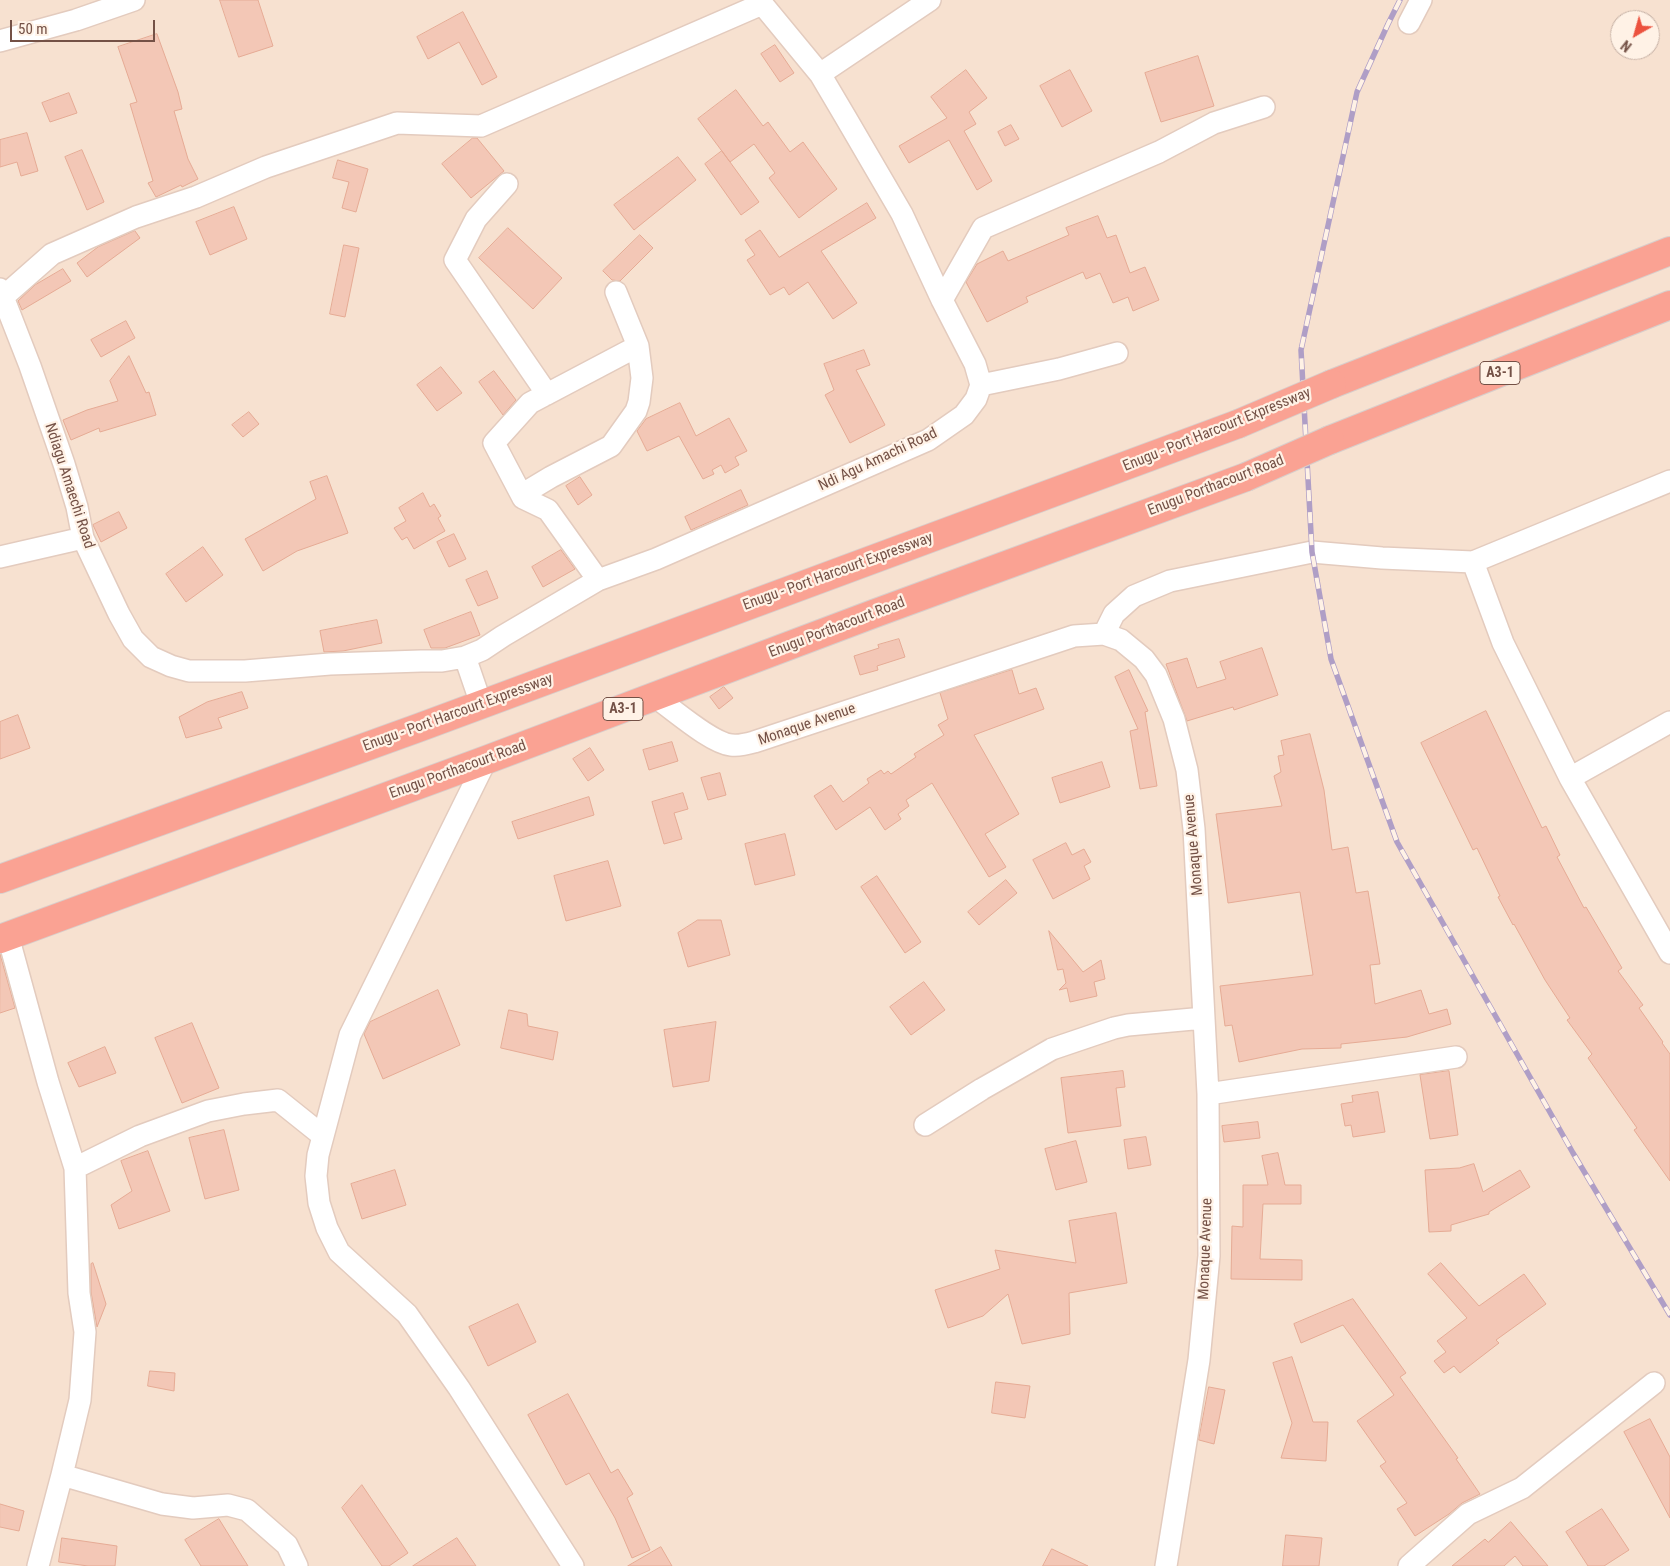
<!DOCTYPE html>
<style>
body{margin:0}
#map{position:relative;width:1670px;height:1566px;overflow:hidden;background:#fdeedf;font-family:"Roboto Condensed",sans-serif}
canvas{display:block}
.north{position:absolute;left:1610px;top:10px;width:50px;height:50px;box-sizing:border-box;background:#fff2e6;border:1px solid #c7b2a6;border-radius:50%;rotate:218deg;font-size:14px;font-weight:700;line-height:20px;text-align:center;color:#745146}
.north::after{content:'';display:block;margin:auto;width:18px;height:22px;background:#ec523e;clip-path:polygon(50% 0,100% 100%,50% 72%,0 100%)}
.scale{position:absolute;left:10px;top:20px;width:145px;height:22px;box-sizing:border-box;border:2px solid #745146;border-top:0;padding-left:6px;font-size:15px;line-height:18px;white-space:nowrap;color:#745146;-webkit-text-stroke:4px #fff2e6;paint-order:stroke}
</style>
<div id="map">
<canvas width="1670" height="1566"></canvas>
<div class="north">N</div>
<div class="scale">50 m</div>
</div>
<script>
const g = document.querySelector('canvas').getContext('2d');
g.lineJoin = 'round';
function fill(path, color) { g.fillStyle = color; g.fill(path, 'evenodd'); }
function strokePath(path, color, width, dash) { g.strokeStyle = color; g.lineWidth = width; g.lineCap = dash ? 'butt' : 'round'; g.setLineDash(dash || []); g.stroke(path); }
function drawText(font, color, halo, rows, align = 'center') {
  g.font = font + ' "Roboto Condensed",sans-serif'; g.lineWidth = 4.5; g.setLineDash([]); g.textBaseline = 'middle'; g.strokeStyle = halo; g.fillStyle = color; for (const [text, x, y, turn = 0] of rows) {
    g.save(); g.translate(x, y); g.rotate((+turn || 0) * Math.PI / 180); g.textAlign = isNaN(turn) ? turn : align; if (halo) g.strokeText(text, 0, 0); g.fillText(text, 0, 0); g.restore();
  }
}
const residential = new Path2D(`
 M 0,0 L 1670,0 L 1670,1566 L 0,1566 ZM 1620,20 L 1650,20 L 1650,50 L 1620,50 Z`);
const building = new Path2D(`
 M 220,0 L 258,0 L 273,46 L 239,57 Z
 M 463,12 L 497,77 L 482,85 L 459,42 L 428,59 L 417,37 Z
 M 157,34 L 178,92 L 182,109 L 174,111 L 188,159 L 198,179 L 182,187 L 181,185 L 156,197 L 148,183 L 153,181 L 130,104 L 137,102 L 118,47 Z
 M 775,45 L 794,73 L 780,82 L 761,54 Z
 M 1198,56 L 1214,106 L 1161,122 L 1145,73 Z
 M 966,70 L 987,98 L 969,112 L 976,124 L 964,131 L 992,181 L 977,190 L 949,140 L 909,163 L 899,146 L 947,118 L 931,97 Z
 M 1070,70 L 1092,111 L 1062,127 L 1040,86 Z
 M 736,90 L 763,126 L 768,122 L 790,152 L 803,142 L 837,189 L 799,218 L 769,178 L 775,173 L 754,144 L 730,162 L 698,119 Z
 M 69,93 L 77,113 L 50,122 L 42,103 Z
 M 1011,125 L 1019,139 L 1005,146 L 998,132 Z
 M 27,133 L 38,171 L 21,176 L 17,162 L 0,167 L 0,140 Z
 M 473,138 L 477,138 L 504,171 L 471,198 L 442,164 Z
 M 82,150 L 104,202 L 87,210 L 65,157 Z
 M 722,151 L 759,202 L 741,215 L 705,164 Z
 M 678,157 L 696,180 L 634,230 L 614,205 Z
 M 338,160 L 368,169 L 356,212 L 342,208 L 349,182 L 333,178 Z
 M 867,203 L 876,218 L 821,251 L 857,303 L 833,319 L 808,282 L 789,295 L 784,287 L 770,295 L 747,260 L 755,255 L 745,240 L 760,230 L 779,257 Z
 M 234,207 L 247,239 L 210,255 L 196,222 Z
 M 1098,216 L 1107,238 L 1116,235 L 1130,273 L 1145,267 L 1159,300 L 1133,311 L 1128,297 L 1113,303 L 1100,273 L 1086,279 L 1083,272 L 1026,297 L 1028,302 L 987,322 L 966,282 L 977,264 L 1003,251 L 1008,261 L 1069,235 L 1066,228 Z
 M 508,228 L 562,278 L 533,309 L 479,258 Z
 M 135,231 L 140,238 L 87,277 L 77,263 L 98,247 Z
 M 640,235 L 653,248 L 620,281 L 612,280 L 603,271 Z
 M 344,245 L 359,248 L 345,317 L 330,314 Z
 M 63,269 L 71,281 L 22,310 L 18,301 L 35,285 Z
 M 126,321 L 135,338 L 101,357 L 91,340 Z
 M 864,350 L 870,365 L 856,370 L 885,425 L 850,443 L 825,395 L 834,390 L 824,364 Z
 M 129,356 L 146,393 L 149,392 L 156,415 L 100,432 L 99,428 L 71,440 L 63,420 L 87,410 L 118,401 L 110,381 Z
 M 441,367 L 462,393 L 437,411 L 417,385 Z
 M 494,371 L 516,400 L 503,415 L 479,382 Z
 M 680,403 L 696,436 L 729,418 L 747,451 L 735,457 L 739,465 L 725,473 L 721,465 L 712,470 L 714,474 L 703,479 L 679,436 L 647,451 L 637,431 L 646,419 Z
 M 249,412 L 259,424 L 243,437 L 232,425 Z
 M 327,476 L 348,533 L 297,551 L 263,571 L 245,539 L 316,499 L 310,482 Z
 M 580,477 L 592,495 L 578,505 L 566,486 Z
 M 741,490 L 748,505 L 691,530 L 685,517 Z
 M 423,493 L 430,507 L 434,504 L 441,516 L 438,518 L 445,531 L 414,549 L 407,537 L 402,540 L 394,528 L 406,521 L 399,508 Z
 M 119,512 L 127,528 L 101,542 L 93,525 Z
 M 454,534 L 466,559 L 449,567 L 437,542 Z
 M 203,547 L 223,575 L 186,602 L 166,574 Z
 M 561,550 L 575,569 L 543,587 L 532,567 Z
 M 487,571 L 498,598 L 478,606 L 466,580 Z
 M 471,612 L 480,635 L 445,648 L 431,648 L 424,630 Z
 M 377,620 L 382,643 L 343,651 L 324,652 L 320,631 Z
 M 899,639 L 905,657 L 877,666 L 878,670 L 860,675 L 854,656 L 879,648 L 878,645 Z
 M 1262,648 L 1278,695 L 1234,710 L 1233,707 L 1187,721 L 1166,664 L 1187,658 L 1197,688 L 1226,679 L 1220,662 Z
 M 1012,670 L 1019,694 L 1036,688 L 1044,709 L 974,735 L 1019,814 L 985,834 L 1006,867 L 989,877 L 932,783 L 906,800 L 909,806 L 898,814 L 901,819 L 885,830 L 870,807 L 836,830 L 814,796 L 831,785 L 843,802 L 869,783 L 867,779 L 881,770 L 884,774 L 888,771 L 891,774 L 916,757 L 914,754 L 944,735 L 938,725 L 948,719 L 940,693 Z
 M 1129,670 L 1148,711 L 1145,712 L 1157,786 L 1140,789 L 1130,731 L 1138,729 L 1115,677 Z
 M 724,687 L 733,698 L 719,709 L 710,697 Z
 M 242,692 L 248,708 L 218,718 L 222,728 L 186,738 L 179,717 L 207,702 Z
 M 1486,711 L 1542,828 L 1546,826 L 1560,855 L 1557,857 L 1584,908 L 1586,907 L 1622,968 L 1618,971 L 1643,1005 L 1639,1008 L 1663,1042 L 1662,1043 L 1670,1054 L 1670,1181 L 1634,1130 L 1637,1128 L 1588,1058 L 1592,1054 L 1567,1020 L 1570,1018 L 1545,980 L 1514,924 L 1513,925 L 1498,897 L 1500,896 L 1477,848 L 1473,850 L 1421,743 Z
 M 18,715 L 30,748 L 0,759 L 0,722 Z
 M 1310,734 L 1324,790 L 1332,850 L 1348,847 L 1356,893 L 1368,891 L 1380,964 L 1370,965 L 1375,1004 L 1421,990 L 1429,1014 L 1447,1009 L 1451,1024 L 1407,1037 L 1341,1044 L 1341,1048 L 1302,1049 L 1239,1062 L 1232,1025 L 1225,1026 L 1220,986 L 1313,975 L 1300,892 L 1228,903 L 1216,814 L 1282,806 L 1274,776 L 1281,772 L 1278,756 L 1284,755 L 1281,741 Z
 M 672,742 L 678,761 L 649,770 L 643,750 Z
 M 590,748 L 604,770 L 588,781 L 573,759 Z
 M 1102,762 L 1110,787 L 1060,803 L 1052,778 Z
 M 720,773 L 726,795 L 708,800 L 701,778 Z
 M 683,793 L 688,809 L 674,813 L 682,839 L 664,844 L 652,802 Z
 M 589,797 L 594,815 L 518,839 L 512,822 Z
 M 785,834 L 795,875 L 755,885 L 745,844 Z
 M 1066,843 L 1072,855 L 1084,849 L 1091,862 L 1084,866 L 1090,879 L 1053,899 L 1033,860 Z
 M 608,861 L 621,906 L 566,921 L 554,876 Z
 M 877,876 L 921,942 L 905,953 L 861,887 Z
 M 1006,880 L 1017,893 L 979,925 L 968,912 Z
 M 698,920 L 721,920 L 730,955 L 688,967 L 678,933 Z
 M 1049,931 L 1083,972 L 1101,960 L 1105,979 L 1094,982 L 1097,996 L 1070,1002 L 1067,988 L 1059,990 L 1066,983 L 1063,969 L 1058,970 Z
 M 0,954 L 15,1008 L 0,1013 Z
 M 924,982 L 945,1010 L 911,1035 L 890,1007 Z
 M 438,990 L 460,1045 L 383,1079 L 364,1034 L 370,1022 Z
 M 509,1010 L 527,1014 L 528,1026 L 558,1032 L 553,1060 L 501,1048 Z
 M 716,1022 L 709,1081 L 673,1087 L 664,1030 Z
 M 192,1023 L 219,1088 L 182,1103 L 155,1038 Z
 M 105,1047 L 116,1073 L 79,1087 L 68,1063 Z
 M 1123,1071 L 1125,1087 L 1116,1088 L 1121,1126 L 1068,1133 L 1061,1078 Z
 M 1449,1071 L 1458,1135 L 1430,1139 L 1420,1075 Z
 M 1378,1092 L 1385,1132 L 1353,1137 L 1351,1125 L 1345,1126 L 1341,1104 L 1353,1102 L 1352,1096 Z
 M 1258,1122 L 1260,1138 L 1224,1142 L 1222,1126 Z
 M 224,1130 L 239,1190 L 205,1199 L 189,1138 Z
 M 1146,1137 L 1151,1165 L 1128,1169 L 1124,1140 Z
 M 1076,1141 L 1087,1182 L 1056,1190 L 1045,1149 Z
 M 148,1151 L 170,1211 L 119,1229 L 111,1205 L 132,1191 L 121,1161 Z
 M 1278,1153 L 1285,1185 L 1301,1185 L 1301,1204 L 1263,1204 L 1260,1259 L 1302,1260 L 1302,1280 L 1231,1279 L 1232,1226 L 1243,1227 L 1243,1185 L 1268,1185 L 1262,1156 Z
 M 1474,1164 L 1483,1192 L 1520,1170 L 1530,1187 L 1489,1212 L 1489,1214 L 1451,1225 L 1451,1231 L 1429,1232 L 1425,1170 L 1459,1168 Z
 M 395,1170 L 406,1205 L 362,1219 L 351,1184 Z
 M 1116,1213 L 1127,1283 L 1069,1293 L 1070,1334 L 1022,1344 L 1008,1294 L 983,1316 L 948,1328 L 935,1290 L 1000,1269 L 995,1250 L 1076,1263 L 1069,1221 Z
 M 93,1263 L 106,1304 L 97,1327 L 91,1292 L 91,1264 Z
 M 1441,1263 L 1479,1306 L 1524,1274 L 1546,1304 L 1496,1340 L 1499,1343 L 1460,1373 L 1454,1366 L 1444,1373 L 1434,1361 L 1446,1352 L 1437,1341 L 1467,1318 L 1428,1274 Z
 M 1353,1299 L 1406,1373 L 1400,1377 L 1458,1458 L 1456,1459 L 1480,1494 L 1462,1503 L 1449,1514 L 1415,1536 L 1397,1509 L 1407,1503 L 1380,1466 L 1386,1462 L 1357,1421 L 1394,1395 L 1343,1325 L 1301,1343 L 1294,1324 Z
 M 518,1304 L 536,1342 L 488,1366 L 469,1327 Z
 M 1292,1357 L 1313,1422 L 1328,1422 L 1326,1461 L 1281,1458 L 1292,1423 L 1273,1363 Z
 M 150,1371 L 175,1373 L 174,1391 L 148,1386 Z
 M 996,1382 L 1030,1386 L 1025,1418 L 992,1413 Z
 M 1209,1387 L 1225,1390 L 1214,1444 L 1199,1440 Z
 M 568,1394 L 611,1473 L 618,1469 L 633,1494 L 627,1498 L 650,1550 L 632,1558 L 615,1518 L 589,1473 L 566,1485 L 528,1415 Z
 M 1650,1419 L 1670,1457 L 1670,1518 L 1624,1432 Z
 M 362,1485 L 408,1553 L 389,1566 L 382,1566 L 342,1508 Z
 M 0,1504 L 24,1511 L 19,1531 L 0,1527 Z
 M 1602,1509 L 1629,1550 L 1604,1566 L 1588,1566 L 1566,1532 Z
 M 219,1519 L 248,1566 L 201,1566 L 185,1540 Z
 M 1511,1522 L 1548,1566 L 1523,1566 L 1515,1556 L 1504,1566 L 1452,1566 L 1485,1539 L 1488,1542 Z
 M 1286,1535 L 1322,1538 L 1319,1566 L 1283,1566 Z
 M 62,1538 L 117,1546 L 115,1566 L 88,1566 L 59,1562 Z
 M 457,1538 L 476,1566 L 413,1566 Z
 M 661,1547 L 672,1566 L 628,1566 Z
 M 1052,1549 L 1088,1566 L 1043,1566 Z`);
const street = new Path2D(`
 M 1409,23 L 1421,0
 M 0,41 L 76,20 L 134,0
 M 820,74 L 930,0
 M 507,184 L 476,219 L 455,260 L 547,394
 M 0,289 L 30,366 L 64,464 L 77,507 L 83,538 L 119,614 L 133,639 L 151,657 L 171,666 L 189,671 L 245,671 L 330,664 L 421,661 L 442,661 L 465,657 L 482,650 L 503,636 L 598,580 L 656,559 L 928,440 L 964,415 L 976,399 L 981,385 L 975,364 L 942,300 L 902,214 L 846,118 L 820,74 L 759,0
 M 3,297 L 52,254 L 136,217 L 196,197 L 266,167 L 397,123 L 481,126 L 762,4
 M 942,300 L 983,228 L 1159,152 L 1214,123 L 1264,107
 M 981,385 L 1059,369 L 1117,353
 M 523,498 L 494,443 L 530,403 L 638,346
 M 0,557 L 83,538
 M 1473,562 L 1670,481
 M 598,580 L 548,510 L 523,498 L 526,492 L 551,477 L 611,446 L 636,411 L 639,402 L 642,378 L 638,346 L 616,292
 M 1104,634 L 1114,614 L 1134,596 L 1170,581 L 1312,552 L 1382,558 L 1473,562 L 1503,643 L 1570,778 L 1670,953
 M 465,657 L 477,692 L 479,705
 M 655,697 C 673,709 711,743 731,745 C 739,746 747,744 754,742 L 1074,636 L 1104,634 L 1121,640 L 1144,659 L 1156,675 L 1174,719 L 1187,770 L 1194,829 L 1208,1094 L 1209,1256 L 1199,1360 L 1166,1566
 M 486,760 L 350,1035 L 318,1155 L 316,1176 L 319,1203 L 327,1228 L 339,1252 L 407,1314 L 459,1388 L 573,1566
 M 1570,778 L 1670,722
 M 8,936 L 48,1082 L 75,1168 L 79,1293 L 85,1332 L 80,1400 L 62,1475
 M 1208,1094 L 1456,1057
 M 925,1125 L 982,1089 L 1052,1049 L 1114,1028 L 1128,1025 L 1204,1018
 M 75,1168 L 140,1136 L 208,1111 L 244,1104 L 278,1100 L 323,1136
 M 38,1566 L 62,1475 L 162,1504 L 193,1508 L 228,1505 L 247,1510 L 287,1545 L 297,1566
 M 1409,1566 L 1468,1514 L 1522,1488 L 1654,1383`);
const highway = new Path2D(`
 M 1332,384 L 1670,251
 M 1330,440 L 1670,305
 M 0,879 L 418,728 L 1238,424
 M 0,939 L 486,760 L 873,614 L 1246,477`);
const rail = new Path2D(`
 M 1400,0 L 1388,24 L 1357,92 L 1301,350 L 1312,552 L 1331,659 L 1397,842 L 1573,1153 L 1670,1315`);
const highwayBridge = new Path2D(`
 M 1238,424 L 1332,384
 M 1246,477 L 1330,440`);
const shields = [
 [1500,373,40],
 [623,709,40]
];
const shieldNames = [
 ["A3-1",1500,373],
 ["A3-1",623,709]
];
const streetNames = [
 ["Enugu - Port Harcourt Expressway",1217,430,-22],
 ["Ndi Agu Amachi Road",878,460,-25],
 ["Ndiagu Amaechi Road",69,486,72],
 ["Enugu Porthacourt Road",1216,486,-21],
 ["Enugu - Port Harcourt Expressway",838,572,-20],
 ["Enugu Porthacourt Road",837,628,-21],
 ["Enugu - Port Harcourt Expressway",458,713,-20],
 ["Monaque Avenue",807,725,-19],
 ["Enugu Porthacourt Road",458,770,-20],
 ["Monaque Avenue",1194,845,-95],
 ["Monaque Avenue",1206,1249,-88]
];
fill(residential, '#f7e1d0');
fill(building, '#f3c7b6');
strokePath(building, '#e6ab95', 1);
strokePath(street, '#e3cbbe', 24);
strokePath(highway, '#d8cecb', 30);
strokePath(street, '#fff', 21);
strokePath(highway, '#faa293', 28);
strokePath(rail, '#af9ec6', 5.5);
strokePath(rail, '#fff2e6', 4, [11]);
strokePath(highwayBridge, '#d8cecb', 30, []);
strokePath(highwayBridge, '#faa293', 28);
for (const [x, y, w] of shields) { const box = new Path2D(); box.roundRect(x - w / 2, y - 11.5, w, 23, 4); g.fillStyle = '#fff2e6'; g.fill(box); strokePath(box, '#745146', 1); }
drawText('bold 14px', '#745146', null, shieldNames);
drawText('15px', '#745146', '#fff2e6', streetNames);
</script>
